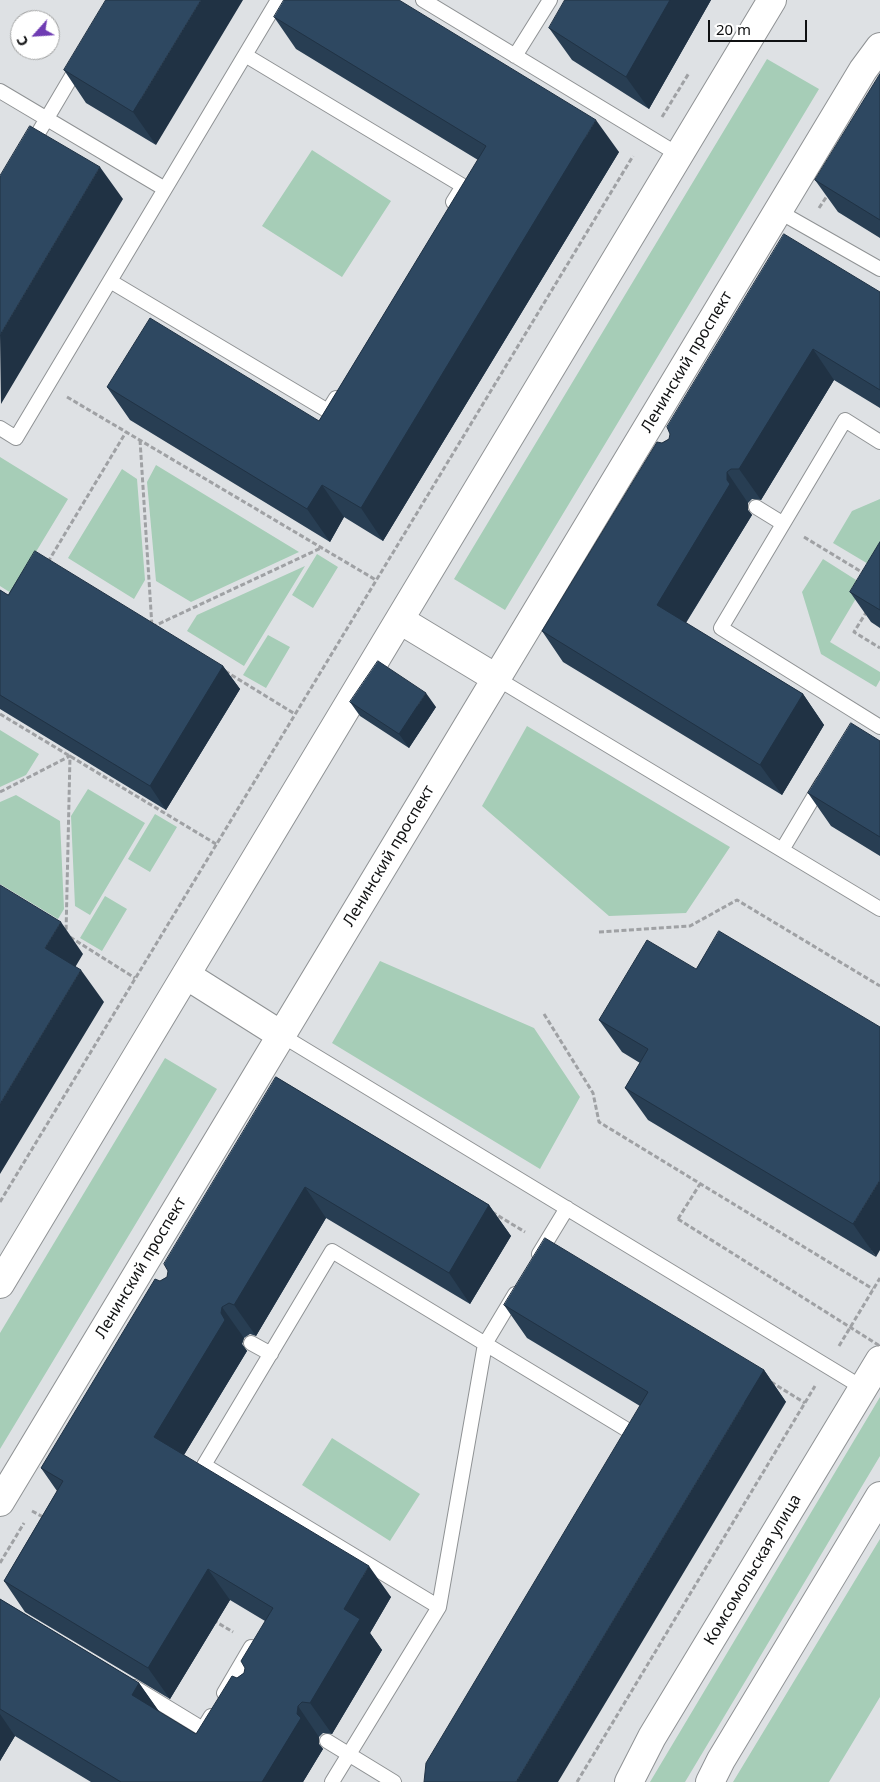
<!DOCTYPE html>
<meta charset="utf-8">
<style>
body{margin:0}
#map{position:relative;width:880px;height:1782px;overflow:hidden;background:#dee1e4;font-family:"Noto Sans",sans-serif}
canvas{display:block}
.north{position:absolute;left:10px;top:10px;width:50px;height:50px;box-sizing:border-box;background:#fff;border:1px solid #9fa0a0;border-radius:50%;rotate:244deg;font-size:14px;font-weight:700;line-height:20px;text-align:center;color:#101112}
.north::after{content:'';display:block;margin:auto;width:18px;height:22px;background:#6f3cb3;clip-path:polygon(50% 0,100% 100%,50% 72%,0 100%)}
.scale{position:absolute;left:708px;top:20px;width:99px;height:22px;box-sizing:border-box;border:2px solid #101112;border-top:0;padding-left:6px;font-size:15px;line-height:18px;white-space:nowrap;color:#101112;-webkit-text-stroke:4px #fff;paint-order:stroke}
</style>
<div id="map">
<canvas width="880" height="1782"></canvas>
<div class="north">С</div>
<div class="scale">20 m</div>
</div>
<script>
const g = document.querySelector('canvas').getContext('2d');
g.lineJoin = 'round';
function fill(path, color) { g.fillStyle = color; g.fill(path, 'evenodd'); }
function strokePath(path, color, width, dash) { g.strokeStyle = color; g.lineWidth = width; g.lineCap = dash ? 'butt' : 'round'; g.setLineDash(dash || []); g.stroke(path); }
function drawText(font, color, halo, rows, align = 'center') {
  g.font = font + ' "Noto Sans",sans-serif'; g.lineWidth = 5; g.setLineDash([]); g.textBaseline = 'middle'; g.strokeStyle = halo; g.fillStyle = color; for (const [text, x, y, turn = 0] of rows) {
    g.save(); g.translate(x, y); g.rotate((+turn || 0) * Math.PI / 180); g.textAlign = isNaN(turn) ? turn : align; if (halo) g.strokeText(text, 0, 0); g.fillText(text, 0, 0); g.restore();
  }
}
const green = new Path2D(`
 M 767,59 L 819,89 L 505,610 L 454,579 Z
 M 312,150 L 391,201 L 342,277 L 262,226 Z
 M 0,457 L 68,499 L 11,593 L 0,586 Z
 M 156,465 L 299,552 L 191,602 L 156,581 L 147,482 Z
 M 122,469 L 137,479 L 145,580 L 134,599 L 68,558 Z
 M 880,499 L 880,559 L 875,568 L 833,543 L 852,511 Z
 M 317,554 L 338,567 L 313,608 L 292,595 Z
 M 823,559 L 864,585 L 830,642 L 880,672 L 880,680 L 876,687 L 821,654 L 802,592 Z
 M 305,566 L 244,666 L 187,631 L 197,615 Z
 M 268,635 L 290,647 L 266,688 L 243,675 Z
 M 527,726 L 730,847 L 686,913 L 609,916 L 482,806 Z
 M 0,730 L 39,754 L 26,775 L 0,787 Z
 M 88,789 L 145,823 L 90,915 L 75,906 L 71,816 Z
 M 16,795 L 60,821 L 64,909 L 58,919 L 0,884 L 0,802 Z
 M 155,814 L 177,827 L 150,872 L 128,859 Z
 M 105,896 L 127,909 L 102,951 L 80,938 Z
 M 380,961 L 534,1028 L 580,1097 L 540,1169 L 332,1043 Z
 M 165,1058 L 217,1089 L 0,1449 L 0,1333 Z
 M 880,1397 L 880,1456 L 685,1782 L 650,1782 Z
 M 332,1438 L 420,1494 L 390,1541 L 302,1485 Z
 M 880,1539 L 880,1697 L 829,1782 L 733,1782 Z`);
const path = new Path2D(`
 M 662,117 L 689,73
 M 819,208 L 829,193
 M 67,397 L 376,580
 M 140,440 L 152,627 L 321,548
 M 804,537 L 865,574
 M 48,562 L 126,432
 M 867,611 L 854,632 L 880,648
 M 225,671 L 295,714
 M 0,714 L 216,844
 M 0,792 L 70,756 L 66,934
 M 599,932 L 690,926 L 737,900 L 880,986
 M 70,937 L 135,978
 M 544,1014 L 593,1093 L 599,1122 L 873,1289
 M 0,1202 L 633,156
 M 492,1212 L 525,1232
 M 678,1219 L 700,1184
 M 839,1346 L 880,1278
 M 771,1382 L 805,1403
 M 32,1511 L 45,1518
 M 0,1563 L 24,1523
 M 213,1620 L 233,1632
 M 577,1782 L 815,1386`);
const lane = new Path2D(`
 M 423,0 L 679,155
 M 245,55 L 463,186 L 453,202
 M 515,56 L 550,0
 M 0,91 L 165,189
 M 30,147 L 79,64
 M 778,211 L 880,269
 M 110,281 L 328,411 L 336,398
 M 0,428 L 16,438 L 278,0
 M 880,442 L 845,420 L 721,628 L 880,727
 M 756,507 L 782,523
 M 496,678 L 880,909
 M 782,850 L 822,783
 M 281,1035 L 863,1388
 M 539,1254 L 567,1208
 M 251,1343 L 271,1354
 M 439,1607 L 204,1465 L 332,1251 L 634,1434 L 628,1443
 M 134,1687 L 203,1729 L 211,1716
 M 224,1693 L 251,1647
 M 327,1741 L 394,1782
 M 332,1782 L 439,1607 L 485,1344 L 515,1294`);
const secondary = new Path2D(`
 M 400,620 L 496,678
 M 186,975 L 281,1035
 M 0,1284 L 772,0
 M 0,1502 L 863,70 L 880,47
 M 629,1782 L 652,1737 L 880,1360
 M 710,1782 L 721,1760 L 880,1496`);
const pathBridge = new Path2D(`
 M 678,1219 L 880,1346`);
const wall = new Path2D(`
 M 106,0 L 156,145 L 86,103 L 64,70 Z
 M 565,0 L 711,0 L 649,109 L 572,60 L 549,28 Z
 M 274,17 L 619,152 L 383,541 L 344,517 L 330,542 L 130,420 L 107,387 L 319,421 L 478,160 L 296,49 Z
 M 880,74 L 880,238 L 838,212 L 815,180 Z
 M 880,292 L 880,408 L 834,380 L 761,500 L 752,499 L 748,503 L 748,510 L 752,515 L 686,623 L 803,694 L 824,725 L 782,795 L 563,662 L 542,631 L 662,443 L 669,439 Z
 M 880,542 L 880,628 L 871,622 L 850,592 Z
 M 0,590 L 8,595 L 223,666 L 240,689 L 166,810 L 0,709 Z
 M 350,702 L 436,707 L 409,748 L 360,716 Z
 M 880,741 L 880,856 L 831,826 L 808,793 Z
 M 696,969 L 876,1257 L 648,1120 L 625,1088 L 640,1063 L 622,1052 L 599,1020 Z
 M 276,1077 L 489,1205 L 511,1236 L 470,1304 L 326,1218 L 256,1336 L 250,1334 L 244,1338 L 242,1344 L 247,1351 L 184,1455 L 391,1597 L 370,1633 L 382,1650 L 332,1734 L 323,1733 L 319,1737 L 319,1744 L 323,1749 L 303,1782 L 91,1782 L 15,1736 L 0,1761 L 0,1599 L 139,1683 L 159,1712 L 196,1734 L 237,1678 L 244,1673 L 265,1621 L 230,1600 L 170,1699 L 25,1612 L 4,1581 L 57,1491 L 41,1468 L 160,1281 L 167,1277 Z
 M 504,1305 L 764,1370 L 786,1402 L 640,1406 L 527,1338 Z`);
const shadedWall = new Path2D(`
 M 201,0 L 243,0 L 156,145 L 133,112 Z
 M 670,0 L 711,0 L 649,109 L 626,77 Z
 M 596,120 L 619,152 L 383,541 L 361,508 Z
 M 100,167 L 123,199 L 1,404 L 0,335 Z
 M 813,349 L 834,380 L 761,500 L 739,469 Z
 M 727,472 L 748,503 L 748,510 L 752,515 L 678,635 L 657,605 L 727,480 Z
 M 322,485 L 344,517 L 330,542 L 307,509 Z
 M 223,666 L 240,689 L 166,810 L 150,786 Z
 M 426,693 L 436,707 L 409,748 L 399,734 Z
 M 803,694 L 824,725 L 782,795 L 760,765 Z
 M 61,922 L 83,954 L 67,981 L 45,948 Z
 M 81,970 L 104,1002 L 0,1174 L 0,1104 Z
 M 880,1180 L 880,1250 L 876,1257 L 853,1224 Z
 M 305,1187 L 326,1218 L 256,1336 L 234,1305 Z
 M 489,1205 L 511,1236 L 470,1304 L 449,1273 Z
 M 222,1307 L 244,1338 L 242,1344 L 247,1351 L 176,1468 L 154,1437 L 221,1313 Z
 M 764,1370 L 786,1402 L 558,1782 L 516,1782 Z
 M 369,1566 L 391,1597 L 370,1633 L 382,1650 L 332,1734 L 310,1703 L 344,1609 Z
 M 208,1569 L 230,1600 L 170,1699 L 148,1668 Z
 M 139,1683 L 161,1714 L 132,1695 Z
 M 298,1706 L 319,1737 L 319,1744 L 323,1749 L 303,1782 L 262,1782 L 297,1714 Z
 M 0,1714 L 15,1736 L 0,1761 Z`);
const building = new Path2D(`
 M 106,0 L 201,0 L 133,112 L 64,70 Z
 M 284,0 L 399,0 L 596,120 L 361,508 L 322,485 L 307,509 L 107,387 L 150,318 L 319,421 L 486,146 L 274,17 Z
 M 565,0 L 670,0 L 626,77 L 549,28 Z
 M 880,74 L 880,220 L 815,180 Z
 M 30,126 L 100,167 L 0,335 L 0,176 Z
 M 784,234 L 880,292 L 880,390 L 813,349 L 739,469 L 731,469 L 727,472 L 727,480 L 730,484 L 657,605 L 803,694 L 760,765 L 542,631 L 657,442 L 662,443 L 669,439 L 670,434 L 667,427 Z
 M 880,542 L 880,610 L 850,592 Z
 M 35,551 L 223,666 L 150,786 L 0,695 L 0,590 L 8,595 Z
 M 378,661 L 426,693 L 399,734 L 350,702 Z
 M 851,723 L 880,741 L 880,837 L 808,793 Z
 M 0,885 L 61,922 L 45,948 L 81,970 L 0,1104 Z
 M 719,931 L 880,1027 L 880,1180 L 853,1224 L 625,1088 L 648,1049 L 599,1020 L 647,940 L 696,969 Z
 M 276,1077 L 489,1205 L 449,1273 L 305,1187 L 234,1305 L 229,1303 L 222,1307 L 221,1313 L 225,1320 L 154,1437 L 369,1566 L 344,1609 L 360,1619 L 310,1703 L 302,1702 L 298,1706 L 297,1714 L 301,1718 L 262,1782 L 121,1782 L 0,1709 L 0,1599 L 139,1683 L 132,1695 L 196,1734 L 232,1676 L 237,1678 L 244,1673 L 245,1668 L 241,1661 L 273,1608 L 208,1569 L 148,1668 L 4,1581 L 63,1481 L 41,1468 L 155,1279 L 160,1281 L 167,1277 L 168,1271 L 164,1264 Z
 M 545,1238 L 764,1370 L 516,1782 L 424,1782 L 426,1763 L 648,1392 L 504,1305 Z`);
const streetNames = [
 ["Ленинский проспект",687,362,-59],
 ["Ленинский проспект",389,856,-59],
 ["Ленинский проспект",141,1268,-59],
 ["Комсомольская улица",753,1570,-59]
];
fill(green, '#a6cdb7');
strokePath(lane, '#8f9294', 16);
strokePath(secondary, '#8f9294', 30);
strokePath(path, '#9fa1a4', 3, [5, 2.5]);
strokePath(lane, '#fff', 14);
strokePath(secondary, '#fff', 28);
strokePath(pathBridge, '#9fa1a4', 3, [5, 2.5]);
fill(wall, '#283e53');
fill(shadedWall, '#203244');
fill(building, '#2e4861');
strokePath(building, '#203244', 1);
drawText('16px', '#101112', '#fff', streetNames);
</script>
